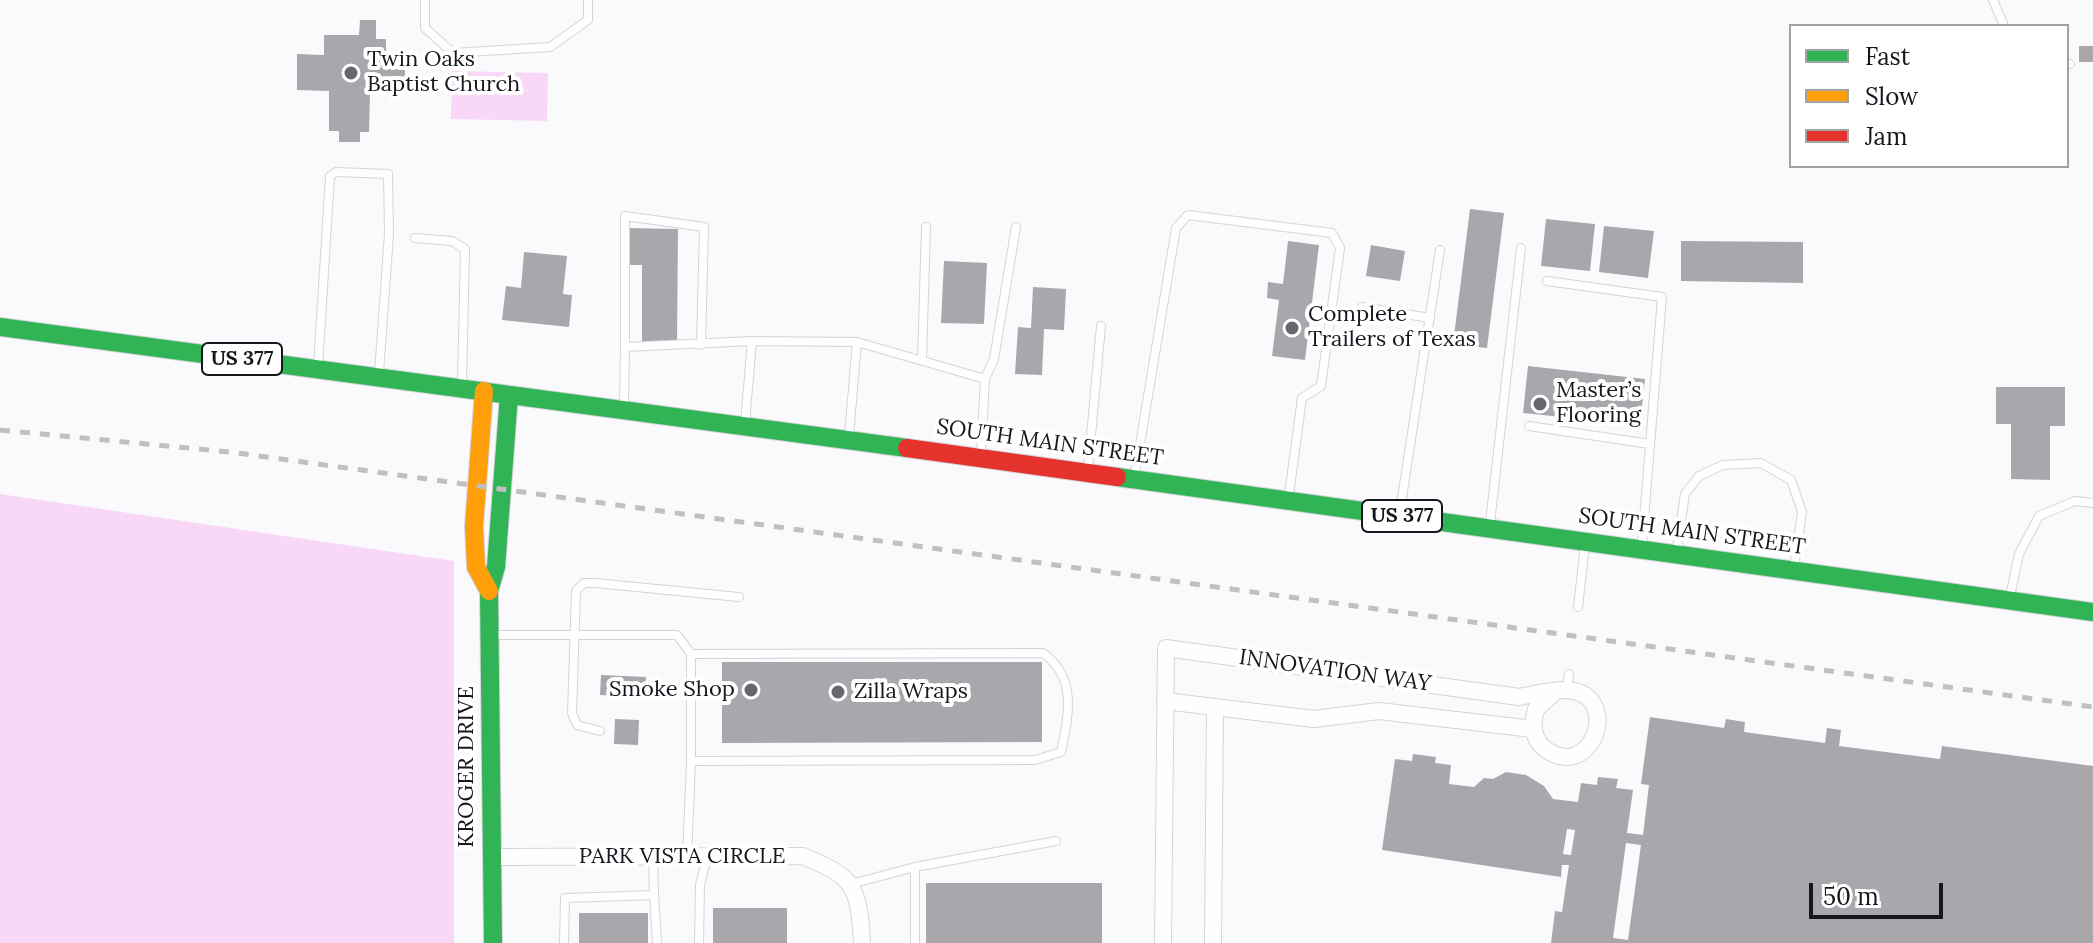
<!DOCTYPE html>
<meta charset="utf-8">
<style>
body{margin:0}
#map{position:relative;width:2093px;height:943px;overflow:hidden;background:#fafafd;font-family:Lora,serif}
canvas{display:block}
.legend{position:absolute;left:1789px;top:24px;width:280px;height:144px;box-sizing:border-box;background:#fff;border:2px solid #a2a2a5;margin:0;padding:10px 14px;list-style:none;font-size:24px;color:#16171e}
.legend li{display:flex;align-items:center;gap:16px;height:40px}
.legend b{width:40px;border:2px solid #a2a2a5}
.scale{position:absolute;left:1809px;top:883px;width:134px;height:36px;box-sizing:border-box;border:4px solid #16171e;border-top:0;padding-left:10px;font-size:24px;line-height:28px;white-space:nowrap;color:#16171e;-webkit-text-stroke:6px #fff;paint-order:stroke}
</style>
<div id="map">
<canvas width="2093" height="943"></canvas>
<ul class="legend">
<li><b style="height:10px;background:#30b455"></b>Fast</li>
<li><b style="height:10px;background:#ff9f0a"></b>Slow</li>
<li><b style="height:10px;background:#e5322d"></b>Jam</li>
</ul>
<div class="scale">50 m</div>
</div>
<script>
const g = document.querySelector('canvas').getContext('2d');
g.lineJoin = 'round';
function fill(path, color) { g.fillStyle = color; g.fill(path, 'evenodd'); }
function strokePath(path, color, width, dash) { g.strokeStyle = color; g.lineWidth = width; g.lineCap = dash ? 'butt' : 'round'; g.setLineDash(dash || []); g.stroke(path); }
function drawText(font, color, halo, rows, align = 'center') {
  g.font = font + ' Lora,serif'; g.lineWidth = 8; g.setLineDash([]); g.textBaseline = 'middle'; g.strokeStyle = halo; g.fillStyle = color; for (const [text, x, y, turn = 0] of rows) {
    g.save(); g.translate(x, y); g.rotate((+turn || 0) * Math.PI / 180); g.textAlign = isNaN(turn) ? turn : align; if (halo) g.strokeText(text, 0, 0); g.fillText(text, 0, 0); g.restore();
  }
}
const green = new Path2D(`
 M 452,71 L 548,73 L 547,121 L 451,119 Z
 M 0,494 L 454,561 L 454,943 L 0,943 Z`);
const building = new Path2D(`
 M 360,20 L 376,20 L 376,39 L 386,39 L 386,56 L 405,56 L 405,92 L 370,92 L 369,132 L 360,132 L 360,142 L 339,142 L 339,131 L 329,131 L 329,91 L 297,90 L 297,54 L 324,55 L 324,35 L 359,35 Z
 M 2079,46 L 2093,46 L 2093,62 L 2079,62 Z
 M 1470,209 L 1504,213 L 1487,348 L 1453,344 Z
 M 1546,219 L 1595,224 L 1590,271 L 1541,266 Z
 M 1604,226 L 1654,231 L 1648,278 L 1599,272 Z
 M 629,228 L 678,229 L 677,343 L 642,343 L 642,265 L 629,265 Z
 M 1288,241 L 1319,245 L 1305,360 L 1272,356 L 1279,300 L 1267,298 L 1268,282 L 1283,284 Z
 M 1681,241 L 1803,242 L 1803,283 L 1681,281 Z
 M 1371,245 L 1405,251 L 1400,281 L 1366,276 Z
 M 524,252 L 567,256 L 563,294 L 572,295 L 569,327 L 502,320 L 506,286 L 521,288 Z
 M 944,261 L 987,263 L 984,324 L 941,323 Z
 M 1033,287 L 1066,289 L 1064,330 L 1044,329 L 1042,375 L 1015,374 L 1018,327 L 1031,328 Z
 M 1528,366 L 1645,379 L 1640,425 L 1523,413 Z
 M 1996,387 L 2065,387 L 2065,426 L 2050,426 L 2050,480 L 2011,479 L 2011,424 L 1996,424 Z
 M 722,662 L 1042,662 L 1042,742 L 722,743 Z
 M 601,675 L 646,677 L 645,697 L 600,695 Z
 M 1650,717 L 1724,728 L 1726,719 L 1745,722 L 1744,732 L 1825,743 L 1827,728 L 1841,730 L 1839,746 L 1940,759 L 1942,746 L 2093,766 L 2093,943 L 1551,943 L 1555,911 L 1562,912 L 1569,865 L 1562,865 L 1561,877 L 1382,850 L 1395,759 L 1412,761 L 1413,754 L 1436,757 L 1435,763 L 1451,765 L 1449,784 L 1474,787 L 1484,778 L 1493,779 L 1506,772 L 1526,775 L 1544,786 L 1553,799 L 1578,802 L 1581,783 L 1597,785 L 1598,777 L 1618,779 L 1616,788 L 1633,790 L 1627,833 L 1643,835 L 1649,785 L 1641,784 ZM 1567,829 L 1575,830 L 1571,855 L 1563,854 ZM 1626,843 L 1641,845 L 1628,940 L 1613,938 Z
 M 615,719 L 639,720 L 638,745 L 614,744 Z
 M 926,883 L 1102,883 L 1102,943 L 926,943 Z
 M 713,908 L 787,908 L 787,943 L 713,943 Z
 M 579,913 L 648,913 L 648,943 L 579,943 Z`);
const lane = new Path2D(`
 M 425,0 L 425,28 L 453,53 L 550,47 L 588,20 L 588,0
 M 1993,0 L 2004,26
 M 2067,64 L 2070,64
 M 415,238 L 452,241 L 465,249 L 462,384
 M 1547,281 L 1662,297 L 1642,544
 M 1362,307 L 1430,318
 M 701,345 L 704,227 L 625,216 L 625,347 L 752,341
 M 922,361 L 926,227
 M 318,367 L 330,176 L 336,172 L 388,174 L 389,234 L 379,373
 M 985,379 L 994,359 L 1016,227
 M 624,406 L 625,347
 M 745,423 L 752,341 L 857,342
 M 1529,426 L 1650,444
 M 849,435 L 857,342 L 985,379 L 981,455
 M 1088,468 L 1101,326
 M 1135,474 L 1176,228 L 1188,215 L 1332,233 L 1340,248 L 1321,386 L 1302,398 L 1289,495
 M 1400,511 L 1440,250
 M 1490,523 L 1521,248
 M 1677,549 L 1685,494 L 1699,476 L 1723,465 L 1761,463 L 1791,480 L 1802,512 L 1794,567
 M 2010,596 L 2019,554 L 2039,516 L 2075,501 L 2093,503
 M 1578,607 L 1585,545
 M 491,635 L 677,635 L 691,654 L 1043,653 C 1077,677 1069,715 1061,752 L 1035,760 L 691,761 L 687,857
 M 1567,690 L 1569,674
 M 600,731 L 577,725 L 572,713 L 576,591 L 584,583 L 595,583 L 739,597
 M 691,761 L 691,654
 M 851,884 L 915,867 L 1056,841
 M 654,895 L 657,943
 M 564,943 L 565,898 L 654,895 L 653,858
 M 699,943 L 700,885 L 707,857
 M 915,943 L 915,867`);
const street = new Path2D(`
 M 1165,701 L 1314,719 L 1379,711 L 1533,729
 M 492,857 L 803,856 C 854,877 859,886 862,943
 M 1163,943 L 1166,648 L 1519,697 C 1535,694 1553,689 1568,690 C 1624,695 1591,785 1544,748 C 1532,738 1532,723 1536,709 L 1556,691
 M 1213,943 L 1215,707`);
const fast = new Path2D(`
 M 0,327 L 907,448
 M 1117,477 L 2093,612
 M 493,943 L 489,591 L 496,567 L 509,395`);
const slow = new Path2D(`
 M 484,391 L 474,526 L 476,567 L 489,591`);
const jam = new Path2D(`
 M 907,448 L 1117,477`);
const rail = new Path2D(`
 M 0,430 L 230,452 L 2093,707`);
const markers = [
 [351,73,8,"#66666c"],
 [1292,328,8,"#66666c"],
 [1540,404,8,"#66666c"],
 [751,690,8,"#66666c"],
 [838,692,8,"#66666c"]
];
const shields = [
 [242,359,80],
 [1402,516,80]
];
const shieldNames = [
 ["US 377",242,359],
 ["US 377",1402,516]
];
const poiNames = [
 ["Twin Oaks",367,60],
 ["Baptist Church",367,85],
 ["Complete",1308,315],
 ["Trailers of Texas",1308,340],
 ["Master’s",1556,391],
 ["Flooring",1556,416],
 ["Smoke Shop",735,690,"right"],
 ["Zilla Wraps",854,692]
];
const streetNames = [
 ["SOUTH MAIN STREET",1050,443,8],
 ["SOUTH MAIN STREET",1692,532,8],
 ["INNOVATION WAY",1335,671,8],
 ["KROGER DRIVE",467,767,-90],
 ["PARK VISTA CIRCLE",682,857]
];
fill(green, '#f8d7f7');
fill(building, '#a9a7ac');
strokePath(lane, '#d4d4da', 10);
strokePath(street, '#d4d4da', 18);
strokePath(fast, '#d4d4da', 20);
strokePath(slow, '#d4d4da', 20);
strokePath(jam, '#d4d4da', 20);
strokePath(lane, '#fefeff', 8);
strokePath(street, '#fefeff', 16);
strokePath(fast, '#30b455', 18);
strokePath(slow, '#ff9f0a', 18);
strokePath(jam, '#e5322d', 18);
strokePath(rail, '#c0c0c1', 5, [10, 10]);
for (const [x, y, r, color] of markers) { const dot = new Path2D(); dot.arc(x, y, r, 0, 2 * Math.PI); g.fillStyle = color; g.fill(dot); strokePath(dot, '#fff', 3); }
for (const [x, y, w] of shields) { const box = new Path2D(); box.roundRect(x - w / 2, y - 16, w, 32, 6); g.fillStyle = '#fff'; g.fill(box); strokePath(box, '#16171e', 2); }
drawText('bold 20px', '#16171e', null, shieldNames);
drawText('22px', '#16171e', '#fff', poiNames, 'left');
drawText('22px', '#16171e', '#fff', streetNames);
</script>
